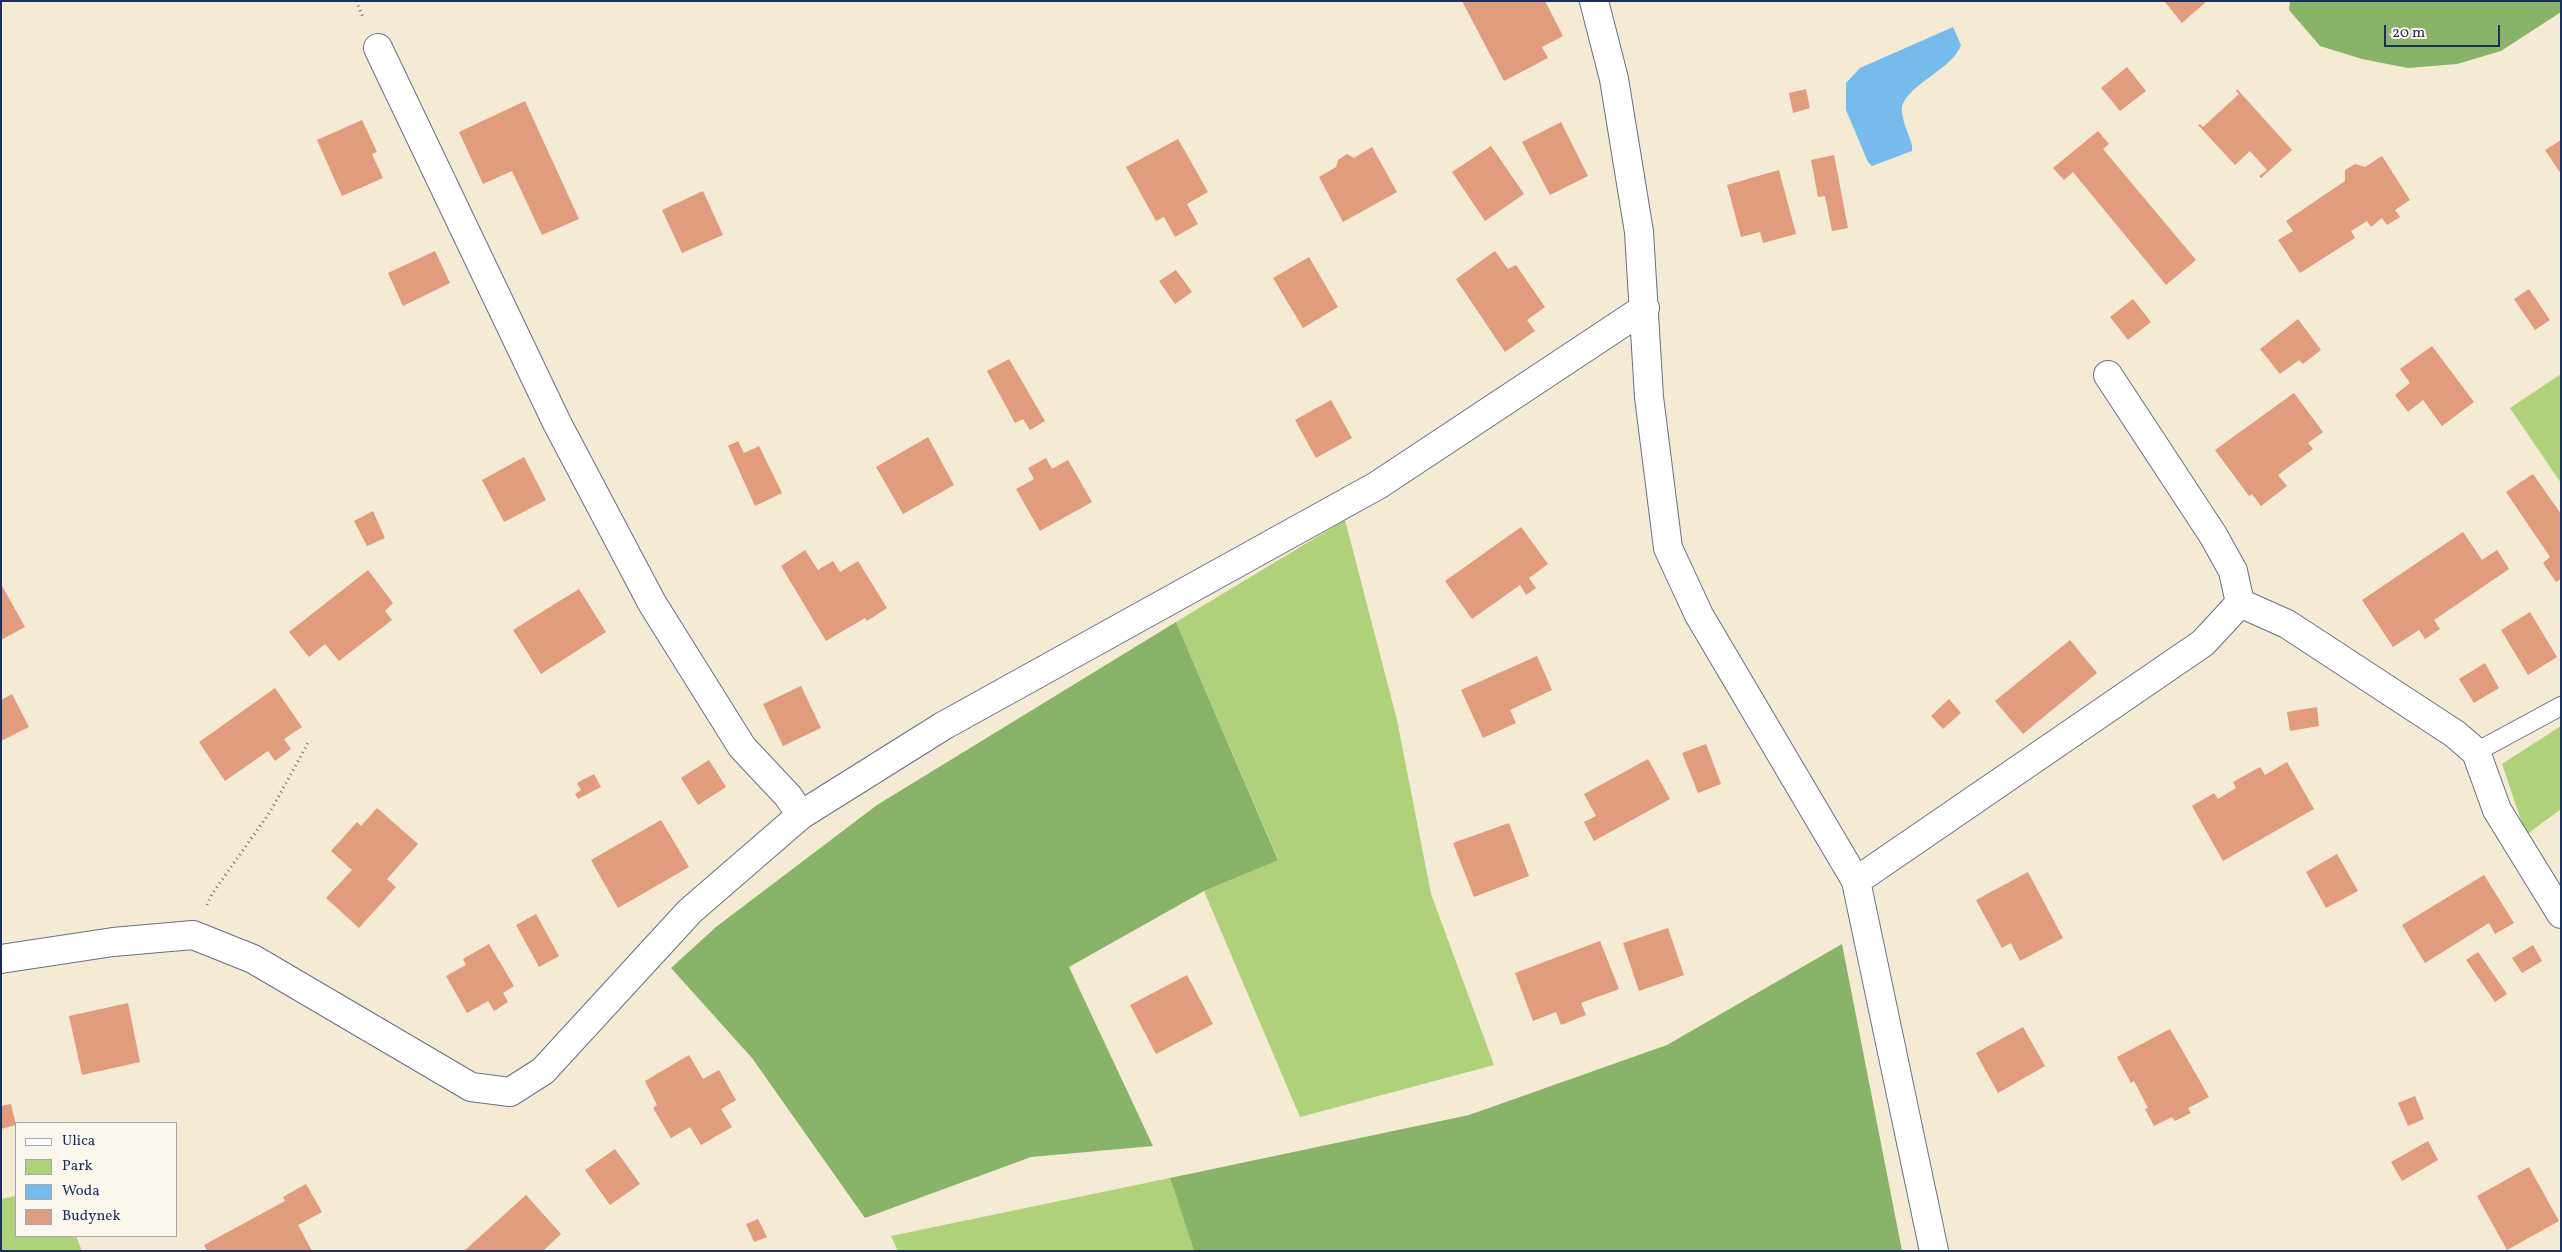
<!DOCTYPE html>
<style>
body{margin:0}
#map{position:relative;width:2562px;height:1252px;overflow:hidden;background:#f5ead3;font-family:Vollkorn,serif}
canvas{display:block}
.frame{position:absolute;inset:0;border:2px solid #1b2f5e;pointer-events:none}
.legend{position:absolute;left:15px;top:1122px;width:162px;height:115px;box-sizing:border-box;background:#fbf7ec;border:1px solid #a1a7b3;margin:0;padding:6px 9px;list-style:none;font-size:15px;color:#1b2f5e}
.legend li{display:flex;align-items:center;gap:10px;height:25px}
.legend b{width:25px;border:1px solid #a1a7b3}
.scale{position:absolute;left:2384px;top:25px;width:116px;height:22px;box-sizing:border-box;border:2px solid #1b2f5e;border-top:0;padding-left:6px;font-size:15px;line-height:18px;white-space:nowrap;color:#1b2f5e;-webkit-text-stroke:4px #fbf7ec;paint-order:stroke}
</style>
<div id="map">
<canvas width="2562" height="1252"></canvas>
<div class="frame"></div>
<ul class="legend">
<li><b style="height:6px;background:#fff"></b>Ulica</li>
<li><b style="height:14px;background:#aed17a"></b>Park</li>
<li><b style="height:14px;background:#76bbec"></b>Woda</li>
<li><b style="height:14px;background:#e19b7d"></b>Budynek</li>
</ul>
<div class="scale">20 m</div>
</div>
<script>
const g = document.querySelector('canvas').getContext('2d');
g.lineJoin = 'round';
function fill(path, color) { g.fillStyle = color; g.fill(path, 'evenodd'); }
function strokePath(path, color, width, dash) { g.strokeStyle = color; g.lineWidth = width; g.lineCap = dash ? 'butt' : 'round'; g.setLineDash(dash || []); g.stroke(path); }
const green = new Path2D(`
 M 2561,374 L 2561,483 L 2510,408 Z
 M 1345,520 L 1397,720 L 1431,894 L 1494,1065 L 1300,1117 L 1204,891 L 1278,859 L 1176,622 Z
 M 2561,726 L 2561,809 L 2526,835 L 2502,764 Z
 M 1170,1178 L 1194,1251 L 898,1251 L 891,1236 Z
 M 16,1196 L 16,1236 L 76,1236 L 82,1251 L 1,1251 L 1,1199 Z`);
const forest = new Path2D(`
 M 2290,1 L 2561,1 L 2561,12 L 2501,51 L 2457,64 L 2408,68 L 2362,59 L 2320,46 L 2289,10 Z
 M 1176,622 L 1278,860 L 1204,891 L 1069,967 L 1153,1146 L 1031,1157 L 865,1218 L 752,1058 L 671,968 L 716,927 L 877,805 Z
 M 1842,944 L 1902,1251 L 1194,1251 L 1170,1178 L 1469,1115 L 1667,1045 Z`);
const water = new Path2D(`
 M 1953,27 L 1961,45 C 1953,70 1899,88 1902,112 C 1903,123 1909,135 1912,145 L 1912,151 L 1872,166 L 1868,162 L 1846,110 L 1846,83 L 1860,68 Z`);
const building = new Path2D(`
 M 1462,1 L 1545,1 L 1563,36 L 1542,47 L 1548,58 L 1504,81 Z
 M 2164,1 L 2207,1 L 2182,23 Z
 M 2127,67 L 2146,91 L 2120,111 L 2101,88 Z
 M 1806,89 L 1810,108 L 1793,113 L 1789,93 Z
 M 2237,89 L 2292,150 L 2261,178 L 2259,176 L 2267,170 L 2250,151 L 2235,165 L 2198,125 L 2200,124 L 2203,127 L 2239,94 L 2236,91 Z
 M 525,101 L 579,219 L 542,235 L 512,171 L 483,184 L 459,132 Z
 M 362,120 L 377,152 L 372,154 L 383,178 L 342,196 L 317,140 Z
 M 1561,122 L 1588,176 L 1550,195 L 1522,142 Z
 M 2098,131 L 2109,144 L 2103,149 L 2196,260 L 2166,285 L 2073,172 L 2064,180 L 2053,168 Z
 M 1178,139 L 1208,192 L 1187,204 L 1198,224 L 1175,237 L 1164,217 L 1156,221 L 1126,167 Z
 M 2561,140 L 2561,174 L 2545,150 Z
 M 1491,146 L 1524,194 L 1485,221 L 1452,172 Z
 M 1372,147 L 1397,192 L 1343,222 L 1319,177 L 1336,167 L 1338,160 L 1347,154 L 1354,158 Z
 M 1834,155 L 1848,228 L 1832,231 L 1825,196 L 1818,197 L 1811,160 Z
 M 2382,156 L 2410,200 L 2395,210 L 2400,217 L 2387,225 L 2382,218 L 2371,227 L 2367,221 L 2351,231 L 2355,238 L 2300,273 L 2278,240 L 2293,231 L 2286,221 L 2345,181 L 2345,170 L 2355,164 L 2365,167 Z
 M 1779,170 L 1796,234 L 1763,243 L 1760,232 L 1741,237 L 1727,185 Z
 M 703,191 L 723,235 L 682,253 L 662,210 Z
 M 435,251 L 450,283 L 403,306 L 388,273 Z
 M 1495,251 L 1508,269 L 1516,265 L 1545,307 L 1527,320 L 1535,331 L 1505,352 L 1456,279 Z
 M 1309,257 L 1338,307 L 1303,328 L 1273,278 Z
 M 1176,270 L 1192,292 L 1175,304 L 1159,281 Z
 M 2529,289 L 2550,320 L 2535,330 L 2514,299 Z
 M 2133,299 L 2151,322 L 2128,340 L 2110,317 Z
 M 2298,319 L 2321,350 L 2303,364 L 2299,360 L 2280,374 L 2260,349 Z
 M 2432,346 L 2474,402 L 2442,426 L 2423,400 L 2408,412 L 2395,395 L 2410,383 L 2400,369 Z
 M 1009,359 L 1045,421 L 1030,430 L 1023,419 L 1015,423 L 987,371 Z
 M 2294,393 L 2323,432 L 2308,443 L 2313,449 L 2278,475 L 2287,486 L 2261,506 L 2252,494 L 2249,496 L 2215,450 Z
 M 1331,400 L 1352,438 L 1316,458 L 1295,420 Z
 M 928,437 L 954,485 L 903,514 L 876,467 Z
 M 738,441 L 744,453 L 759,446 L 782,493 L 755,506 L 728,446 Z
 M 524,457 L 546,500 L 504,522 L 482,480 Z
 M 1046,458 L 1052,469 L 1068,460 L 1092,502 L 1040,531 L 1016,489 L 1034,479 L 1028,468 Z
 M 2533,474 L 2561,514 L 2561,579 L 2556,582 L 2543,563 L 2550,557 L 2506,492 Z
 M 373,511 L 385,538 L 367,546 L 354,521 Z
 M 1521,527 L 1548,564 L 1529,578 L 1536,588 L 1526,595 L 1520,585 L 1472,619 L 1445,581 Z
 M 2463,532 L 2482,560 L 2497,550 L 2509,569 L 2434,620 L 2440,629 L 2425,639 L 2419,630 L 2393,647 L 2362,600 Z
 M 805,550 L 818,570 L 833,561 L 840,572 L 858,561 L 887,608 L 867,621 L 865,618 L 826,641 L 781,566 Z
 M 368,570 L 393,603 L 385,611 L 392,620 L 339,661 L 325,644 L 309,657 L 289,632 Z
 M 1,584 L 25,627 L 1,640 Z
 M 579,589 L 606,632 L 541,674 L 513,630 Z
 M 2530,612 L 2557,657 L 2528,675 L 2501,630 Z
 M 2070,640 L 2097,673 L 2023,734 L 1995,701 Z
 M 1537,656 L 1552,690 L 1510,710 L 1516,723 L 1483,738 L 1461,690 Z
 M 2485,663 L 2499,688 L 2474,703 L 2459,679 Z
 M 801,686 L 821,728 L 783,746 L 763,704 Z
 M 275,688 L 302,727 L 284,739 L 291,749 L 275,761 L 268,751 L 225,781 L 199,742 Z
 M 12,694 L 29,727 L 1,741 L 1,700 Z
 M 1949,699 L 1961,713 L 1943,729 L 1931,716 Z
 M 2317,707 L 2319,726 L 2290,731 L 2287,712 Z
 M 1706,744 L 1721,784 L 1698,793 L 1682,753 Z
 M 1648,759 L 1670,799 L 1594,841 L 1584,822 L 1596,816 L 1584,794 Z
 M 709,760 L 726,787 L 698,805 L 681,778 Z
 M 2287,762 L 2314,809 L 2223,861 L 2192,806 L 2214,793 L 2218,799 L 2236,788 L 2233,782 L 2260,767 L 2265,775 Z
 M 594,774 L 601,787 L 578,799 L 575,794 L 581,790 L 577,783 Z
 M 377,808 L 418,844 L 387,879 L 396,887 L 359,928 L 326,898 L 352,870 L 331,851 L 357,822 L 361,826 Z
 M 661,820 L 689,867 L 618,908 L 591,860 Z
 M 1509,823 L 1529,876 L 1474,897 L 1453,843 Z
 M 2337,854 L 2358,891 L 2326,908 L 2306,872 Z
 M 2028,872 L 2063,938 L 2020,961 L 2011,943 L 2002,948 L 1976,900 Z
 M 2484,875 L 2514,923 L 2495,934 L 2489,923 L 2425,963 L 2402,925 Z
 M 536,914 L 559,956 L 539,967 L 516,925 Z
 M 1668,928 L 1684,975 L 1639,991 L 1623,943 Z
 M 1600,941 L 1619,989 L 1581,1003 L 1586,1015 L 1561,1025 L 1556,1012 L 1533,1021 L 1515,973 Z
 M 489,944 L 514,986 L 503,993 L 508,1002 L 494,1011 L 488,1001 L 467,1013 L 446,976 L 466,965 L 463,959 Z
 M 2533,945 L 2542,961 L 2522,973 L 2512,958 Z
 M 2478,952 L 2507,994 L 2495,1002 L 2466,960 Z
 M 1187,975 L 1213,1024 L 1156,1054 L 1130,1005 Z
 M 128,1003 L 140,1062 L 82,1075 L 69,1016 Z
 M 2023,1027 L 2045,1066 L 1998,1093 L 1976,1053 Z
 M 2170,1029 L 2209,1097 L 2188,1108 L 2191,1113 L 2175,1121 L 2172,1117 L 2154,1126 L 2145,1109 L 2148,1108 L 2134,1081 L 2131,1083 L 2117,1057 Z
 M 689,1055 L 703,1079 L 719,1070 L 736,1100 L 721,1109 L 732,1127 L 701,1145 L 690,1127 L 671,1138 L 653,1108 L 657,1105 L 645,1081 Z
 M 2415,1096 L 2424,1119 L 2408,1126 L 2398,1103 Z
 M 11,1104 L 16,1125 L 1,1129 L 1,1106 Z
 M 2428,1141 L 2438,1160 L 2402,1181 L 2391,1162 Z
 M 615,1149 L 640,1184 L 610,1205 L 585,1170 Z
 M 2529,1167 L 2559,1221 L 2507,1250 L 2477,1196 Z
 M 306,1184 L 322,1212 L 298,1225 L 312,1251 L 207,1251 L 204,1245 L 285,1201 L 283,1197 Z
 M 526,1195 L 561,1234 L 543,1251 L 464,1251 Z
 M 758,1219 L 767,1237 L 754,1242 L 746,1224 Z`);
const path = new Path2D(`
 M 356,1 L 364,19
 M 207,905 L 212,894 L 270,812 L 308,743`);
const lane = new Path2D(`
 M 2476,752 L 2561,706`);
const street = new Path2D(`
 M 1594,1 L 1614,79 L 1639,232 L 1649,397 L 1668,548 L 1699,615 L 1856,881 L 1934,1251
 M 378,48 L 557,423 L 652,603 L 742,747 L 788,796 L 801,815
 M 2108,375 L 2213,535 L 2233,571 L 2240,603
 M 1856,881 L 2203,643 L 2240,603 L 2287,624 L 2455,734 L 2476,752 L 2497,810 L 2561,914
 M 1,959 L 113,942 L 193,935 L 253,959 L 471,1087 L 510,1092 L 543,1071 L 690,911 L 801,815 L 943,726 L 1378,485 L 1645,308`);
fill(green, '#aed17a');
fill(forest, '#8ab36a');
fill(water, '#76bbec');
fill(building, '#e19b7d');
strokePath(lane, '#677087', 20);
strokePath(street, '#677087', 30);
strokePath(path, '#677087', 3, [1, 4]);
strokePath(lane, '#fff', 18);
strokePath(street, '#fff', 28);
</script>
